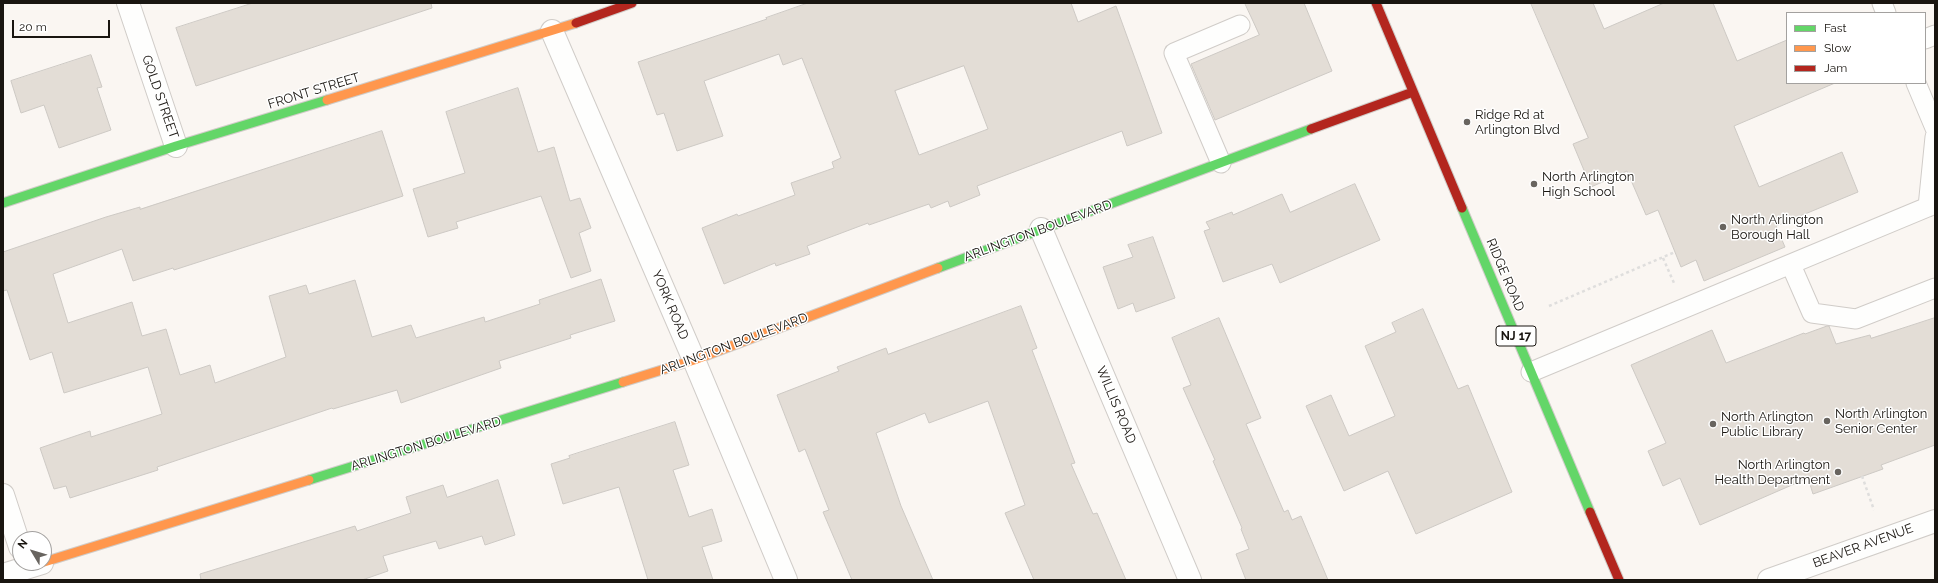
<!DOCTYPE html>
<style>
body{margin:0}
#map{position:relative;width:1938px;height:583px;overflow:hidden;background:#faf6f2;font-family:Raleway,sans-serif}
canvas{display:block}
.frame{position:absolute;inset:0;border:4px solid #191510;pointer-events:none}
.legend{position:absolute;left:1786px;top:12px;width:140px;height:72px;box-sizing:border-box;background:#fff;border:1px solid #a3a19f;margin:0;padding:5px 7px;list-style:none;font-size:12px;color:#191510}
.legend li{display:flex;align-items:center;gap:8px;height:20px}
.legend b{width:20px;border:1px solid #a3a19f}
.north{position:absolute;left:12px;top:531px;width:40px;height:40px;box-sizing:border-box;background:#fff;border:1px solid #a3a19f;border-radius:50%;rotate:308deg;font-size:11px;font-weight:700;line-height:16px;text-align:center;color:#191510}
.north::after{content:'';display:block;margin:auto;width:14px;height:18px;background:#68645f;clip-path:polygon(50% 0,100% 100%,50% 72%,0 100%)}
.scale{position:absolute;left:12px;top:20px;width:98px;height:18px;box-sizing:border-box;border:2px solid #191510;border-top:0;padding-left:5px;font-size:12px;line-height:14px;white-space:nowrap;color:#191510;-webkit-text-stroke:3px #fff;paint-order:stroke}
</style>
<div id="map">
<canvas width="1938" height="583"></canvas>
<div class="frame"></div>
<ul class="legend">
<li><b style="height:5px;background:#63d668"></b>Fast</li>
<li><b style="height:5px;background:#ff974d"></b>Slow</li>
<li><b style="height:5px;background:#b3261e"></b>Jam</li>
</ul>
<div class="north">N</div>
<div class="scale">20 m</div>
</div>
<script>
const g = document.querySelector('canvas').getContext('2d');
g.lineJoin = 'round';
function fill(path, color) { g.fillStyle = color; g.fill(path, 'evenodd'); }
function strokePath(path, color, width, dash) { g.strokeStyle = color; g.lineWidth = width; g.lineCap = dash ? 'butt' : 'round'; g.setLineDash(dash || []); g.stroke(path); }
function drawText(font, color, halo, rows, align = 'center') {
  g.font = font + ' Raleway,sans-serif'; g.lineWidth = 3; g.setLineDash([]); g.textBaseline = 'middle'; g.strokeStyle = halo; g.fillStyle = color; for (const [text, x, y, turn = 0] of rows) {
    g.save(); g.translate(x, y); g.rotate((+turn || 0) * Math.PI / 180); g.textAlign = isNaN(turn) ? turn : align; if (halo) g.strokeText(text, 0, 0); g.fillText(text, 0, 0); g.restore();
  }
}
const building = new Path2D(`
 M 253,3 L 431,3 L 432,8 L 196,86 L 176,28 Z
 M 808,3 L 1071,3 L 1078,22 L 1116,6 L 1162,133 L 1127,146 L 1122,131 L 977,186 L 980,195 L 950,207 L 948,201 L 931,208 L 929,204 L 869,225 L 868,223 L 807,246 L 810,254 L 776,266 L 775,263 L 724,284 L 702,228 L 737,214 L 738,216 L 795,195 L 791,183 L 834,168 L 832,162 L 841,158 L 802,58 L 783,65 L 779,54 L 704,81 L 723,136 L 677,151 L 664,113 L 657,115 L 638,62 L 767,19 L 766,18 ZM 964,66 L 988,129 L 919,155 L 895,91 Z
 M 1245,3 L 1304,3 L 1332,71 L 1215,120 L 1191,64 L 1259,35 Z
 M 1531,3 L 1593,3 L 1604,29 L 1664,3 L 1713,3 L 1737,61 L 1787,40 L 1787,83 L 1835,83 L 1734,126 L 1759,187 L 1842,152 L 1858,192 L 1776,226 L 1785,247 L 1704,281 L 1696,260 L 1681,267 L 1658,210 L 1646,215 L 1627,171 L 1591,187 L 1573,144 L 1588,138 Z
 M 91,55 L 102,87 L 97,88 L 111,130 L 59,148 L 44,105 L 21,113 L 11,81 Z
 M 518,88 L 538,152 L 554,147 L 570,201 L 580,198 L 591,228 L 579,233 L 591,271 L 571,278 L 541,196 L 456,222 L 458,228 L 428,237 L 413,189 L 465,173 L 446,112 Z
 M 382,131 L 403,196 L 174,270 L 173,268 L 133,281 L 122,249 L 53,274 L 68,323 L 132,302 L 142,336 L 166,329 L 180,375 L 210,365 L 215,383 L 286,357 L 269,296 L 306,285 L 309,294 L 355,280 L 372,337 L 411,325 L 416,338 L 484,317 L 485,322 L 540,304 L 539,300 L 601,279 L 615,321 L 570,335 L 571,338 L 499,361 L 501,368 L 401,403 L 397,390 L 333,409 L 332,408 L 157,467 L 158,470 L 70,498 L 66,486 L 54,489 L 40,448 L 90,431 L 91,437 L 162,414 L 148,367 L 64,393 L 52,352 L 30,360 L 7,290 L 3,291 L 3,252 L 106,217 L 140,207 L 140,209 Z
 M 1355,184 L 1380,240 L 1280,283 L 1272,264 L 1223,282 L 1204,231 L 1210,229 L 1206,222 L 1232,212 L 1233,215 L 1282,194 L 1290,212 Z
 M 1153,237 L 1175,298 L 1136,312 L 1133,303 L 1118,309 L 1103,267 L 1133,257 L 1128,245 Z
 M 1021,306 L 1037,348 L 1032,350 L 1075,463 L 1071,464 L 1093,514 L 1097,513 L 1126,580 L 1034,580 L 1005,513 L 1025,505 L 988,401 L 929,423 L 925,413 L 876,433 L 901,506 L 933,580 L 852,580 L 823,512 L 829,510 L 805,449 L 799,452 L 777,395 L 839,371 L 837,367 L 886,348 L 888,354 Z
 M 1423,309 L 1458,389 L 1468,385 L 1512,492 L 1416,534 L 1388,471 L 1344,491 L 1306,406 L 1331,395 L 1349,436 L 1395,416 L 1365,346 L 1396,332 L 1392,323 Z
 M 1219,318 L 1261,418 L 1246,424 L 1284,512 L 1288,510 L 1292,520 L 1301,516 L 1328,580 L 1246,580 L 1236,554 L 1249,549 L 1241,529 L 1242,528 L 1213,461 L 1215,460 L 1183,388 L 1191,385 L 1172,338 Z
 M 1935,318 L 1935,445 L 1881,465 L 1883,469 L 1813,494 L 1808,478 L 1700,525 L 1680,478 L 1663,486 L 1648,451 L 1666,443 L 1631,365 L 1712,330 L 1726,363 L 1804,333 L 1805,334 L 1827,326 L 1829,326 L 1836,344 L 1870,335 L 1871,338 Z
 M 675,422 L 689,465 L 673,470 L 689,517 L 712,509 L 722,541 L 702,547 L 713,580 L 648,580 L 619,487 L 563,504 L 551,464 L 570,458 L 569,456 Z
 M 498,480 L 515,535 L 485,545 L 482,536 L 439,549 L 436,541 L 383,556 L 388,571 L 362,580 L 201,580 L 200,574 L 355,526 L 357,531 L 411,513 L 406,497 L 443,485 L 447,497 Z`);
const path = new Path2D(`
 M 1663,258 L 1674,283
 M 1549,306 L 1675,252
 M 1862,476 L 1874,510`);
const lane = new Path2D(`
 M 1882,3 L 1886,13
 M 1925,39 L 1935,35
 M 1916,83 L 1935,128
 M 1221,163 L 1174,53 L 1240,25
 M 1928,207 L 1935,137
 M 1791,265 L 1812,313 L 1856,319 L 1935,288
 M 1531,372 L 1935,204`);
const street = new Path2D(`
 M 128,3 L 176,146
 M 552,31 L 694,360 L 786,580
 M 1041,229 L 1190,580
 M 3,495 L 20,547
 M 3,575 L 42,563
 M 1769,580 L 1935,521`);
const fast = new Path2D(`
 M 3,203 L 176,146 L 327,100
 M 1462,208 L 1590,512
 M 938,268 L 1311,129
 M 309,480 L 623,382`);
const slow = new Path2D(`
 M 327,100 L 576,23
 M 623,382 L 694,360 L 938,268
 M 44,562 L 309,480`);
const jam = new Path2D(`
 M 1376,3 L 1462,208
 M 576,23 L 632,3
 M 1311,129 L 1413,92
 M 1590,512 L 1619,580`);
const markers = [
 [1467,122,4,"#68645f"],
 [1534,184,4,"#68645f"],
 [1723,227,4,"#68645f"],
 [1827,421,4,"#68645f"],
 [1713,424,4,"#68645f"],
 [1838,472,4,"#68645f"]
];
const shields = [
 [1516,336,40]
];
const shieldNames = [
 ["NJ 17",1516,336]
];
const streetNames = [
 ["FRONT STREET",314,91,-17],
 ["GOLD STREET",160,97,71],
 ["ARLINGTON BOULEVARD",1038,231,-20],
 ["RIDGE ROAD",1505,275,67],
 ["YORK ROAD",670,305,67],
 ["ARLINGTON BOULEVARD",734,344,-20],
 ["WILLIS ROAD",1116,405,67],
 ["ARLINGTON BOULEVARD",426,444,-17],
 ["BEAVER AVENUE",1863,546,-20]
];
const poiNames = [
 ["Ridge Rd at",1475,115],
 ["Arlington Blvd",1475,130],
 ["North Arlington",1542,177],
 ["High School",1542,192],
 ["North Arlington",1731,220],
 ["Borough Hall",1731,235],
 ["North Arlington",1835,414],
 ["Senior Center",1835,429],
 ["North Arlington",1721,417],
 ["Public Library",1721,432],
 ["North Arlington",1830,465,"right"],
 ["Health Department",1830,480,"right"]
];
fill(building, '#e3ddd6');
strokePath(building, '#cdc9c4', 1);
strokePath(lane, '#d0ccc8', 21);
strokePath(street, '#d0ccc8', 24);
strokePath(fast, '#d0ccc8', 11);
strokePath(slow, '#d0ccc8', 11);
strokePath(jam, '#d0ccc8', 11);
strokePath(path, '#dfdedd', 2.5, [3, 3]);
strokePath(lane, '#fefefd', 19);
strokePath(street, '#fefefd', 22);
strokePath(fast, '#63d668', 9);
strokePath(slow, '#ff974d', 9);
strokePath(jam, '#b3261e', 9);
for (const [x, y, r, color] of markers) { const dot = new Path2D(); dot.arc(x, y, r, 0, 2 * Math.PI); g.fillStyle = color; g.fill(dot); strokePath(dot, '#fff', 1.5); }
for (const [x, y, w] of shields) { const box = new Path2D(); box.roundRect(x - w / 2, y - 10, w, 20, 3); g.fillStyle = '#fff'; g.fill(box); strokePath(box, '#191510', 1); }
drawText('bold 12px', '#191510', null, shieldNames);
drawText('13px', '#191510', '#fff', streetNames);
drawText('13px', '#191510', '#fff', poiNames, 'left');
</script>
